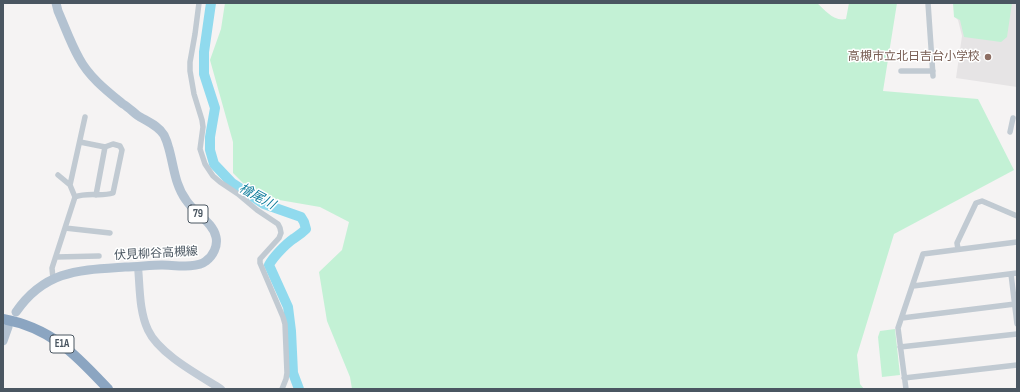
<!DOCTYPE html>
<meta charset="utf-8">
<style>
body{margin:0}
#map{position:relative;width:1020px;height:392px;overflow:hidden;background:#f5f3f3;font-family:"Sofia Sans Condensed",sans-serif}
canvas{display:block}
.frame{position:absolute;inset:0;border:4px solid #4a5661;pointer-events:none}
</style>
<div id="map">
<canvas width="1020" height="392"></canvas>
<div class="frame"></div>
</div>
<script>
const g = document.querySelector('canvas').getContext('2d');
g.lineJoin = 'round';
function fill(path, color) { g.fillStyle = color; g.fill(path, 'evenodd'); }
function strokePath(path, color, width, dash) { g.strokeStyle = color; g.lineWidth = width; g.lineCap = dash ? 'butt' : 'round'; g.setLineDash(dash || []); g.stroke(path); }
function drawText(font, color, halo, rows, align = 'center') {
  g.font = font + ' "Sofia Sans Condensed","Noto Sans JP",sans-serif'; g.lineWidth = 3; g.setLineDash([]); g.textBaseline = 'middle'; g.strokeStyle = halo; g.fillStyle = color; for (const [text, x, y, turn = 0] of rows) {
    g.save(); g.translate(x, y); g.rotate((+turn || 0) * Math.PI / 180); g.textAlign = isNaN(turn) ? turn : align; if (halo) g.strokeText(text, 0, 0); g.fillText(text, 0, 0); g.restore();
  }
}
const education = new Path2D(`
 M 955,3 L 1017,3 L 1017,87 L 956,78 L 962,36 L 958,20 L 955,17 Z`);
const green = new Path2D(`
 M 225,3 L 817,3 C 825,10 834,22 846,19 L 849,3 L 897,3 L 883,91 L 978,99 L 1014,170 L 894,234 L 857,355 L 860,384 L 864,389 L 352,389 L 350,377 L 327,321 L 319,272 L 342,250 L 349,222 L 320,207 L 256,196 L 233,173 L 233,142 L 210,60 L 221,29 Z
 M 953,3 L 1012,3 L 1007,37 L 1001,42 L 964,37 L 960,20 L 954,17 Z
 M 895,329 L 900,375 L 882,377 L 878,337 L 880,331 Z`);
const river = new Path2D(`
 M 211,3 L 204,52 L 204,74 L 215,108 L 210,137 L 210,150 L 214,164 L 232,183 L 264,204 L 301,217 L 304,222 L 306,229 C 301,234 299,235 293,239 C 286,244 273,257 269,265 L 288,307 L 291,331 L 293,373 L 299,389`);
const street = new Path2D(`
 M 199,3 L 195,34 L 190,62 L 190,71 L 194,94 L 202,120 L 203,127 L 200,149 L 205,164 L 213,176 L 220,182 L 238,194 L 257,210 L 278,224 L 280,228 L 281,233 L 279,238 L 260,259 L 260,263 L 283,317 L 285,324 L 287,373 L 286,379 L 282,389
 M 928,3 L 933,76
 M 901,71 L 933,71
 M 1010,132 L 1013,118
 M 70,185 L 85,117
 M 96,195 L 105,147
 M 75,197 C 88,192 101,197 113,193 L 122,150 L 120,146 L 113,144 L 105,147 L 80,142
 M 65,228 L 110,233
 M 958,249 L 957,243 L 976,203 L 982,201 L 1017,216
 M 56,257 L 99,256
 M 1011,274 L 1017,324
 M 53,279 L 52,268 L 75,197 L 70,185 L 58,175
 M 913,286 L 1017,273
 M 902,318 L 1015,304
 M 900,347 L 1017,334
 M 904,378 L 1017,365
 M 906,389 L 898,328 L 923,254 L 1017,242`);
const secondary = new Path2D(`
 M 138,267 C 140,287 139,311 148,330 C 159,354 199,375 221,389`);
const primary = new Path2D(`
 M 16,312 C 45,270 79,270 125,267 C 137,267 150,265 162,265 C 174,265 196,269 206,261 C 213,256 218,246 216,237 C 213,222 194,213 186,200 C 175,185 174,167 169,149 C 168,145 166,139 164,135 C 158,125 146,121 137,115 C 132,111 128,107 123,104 C 107,91 89,77 79,58 C 71,44 65,27 58,11 L 56,3
 M 3,341 L 8,327`);
const highway = new Path2D(`
 M 3,319 C 52,328 76,355 108,389`);
const markers = [
 [988,57,4,"#8d6e63"]
];
const shields = [
 [198,214,20],
 [62,344,24]
];
const shieldNames = [
 ["79",198,214],
 ["E1A",62,344]
];
const educationNames = [
 ["高槻市立北日吉台小学校",980,57]
];
const streetNames = [
 ["伏見柳谷高槻線",156,254,-3]
];
const waterNames = [
 ["檜尾川",257,197,29]
];
fill(education, '#e6e4e5');
fill(green, '#c3f1d5');
strokePath(river, '#90daee', 10);
strokePath(street, '#c1cad2', 5.5);
strokePath(secondary, '#c1cbd6', 8);
strokePath(primary, '#b3c2d1', 9);
strokePath(highway, '#8ba5c1', 10);
for (const [x, y, r, color] of markers) { const dot = new Path2D(); dot.arc(x, y, r, 0, 2 * Math.PI); g.fillStyle = color; g.fill(dot); strokePath(dot, '#fff', 1.5); }
for (const [x, y, w] of shields) { const box = new Path2D(); box.roundRect(x - w / 2, y - 9, w, 18, 3); g.fillStyle = '#fff'; g.fill(box); strokePath(box, '#4a5661', 1); }
drawText('bold 11px', '#4a5661', null, shieldNames);
drawText('12px', '#785e54', '#fff', educationNames, 'right');
drawText('12px', '#4a5661', '#fff', streetNames);
drawText('italic 13px', '#0c7c9b', '#fff', waterNames);
</script>
